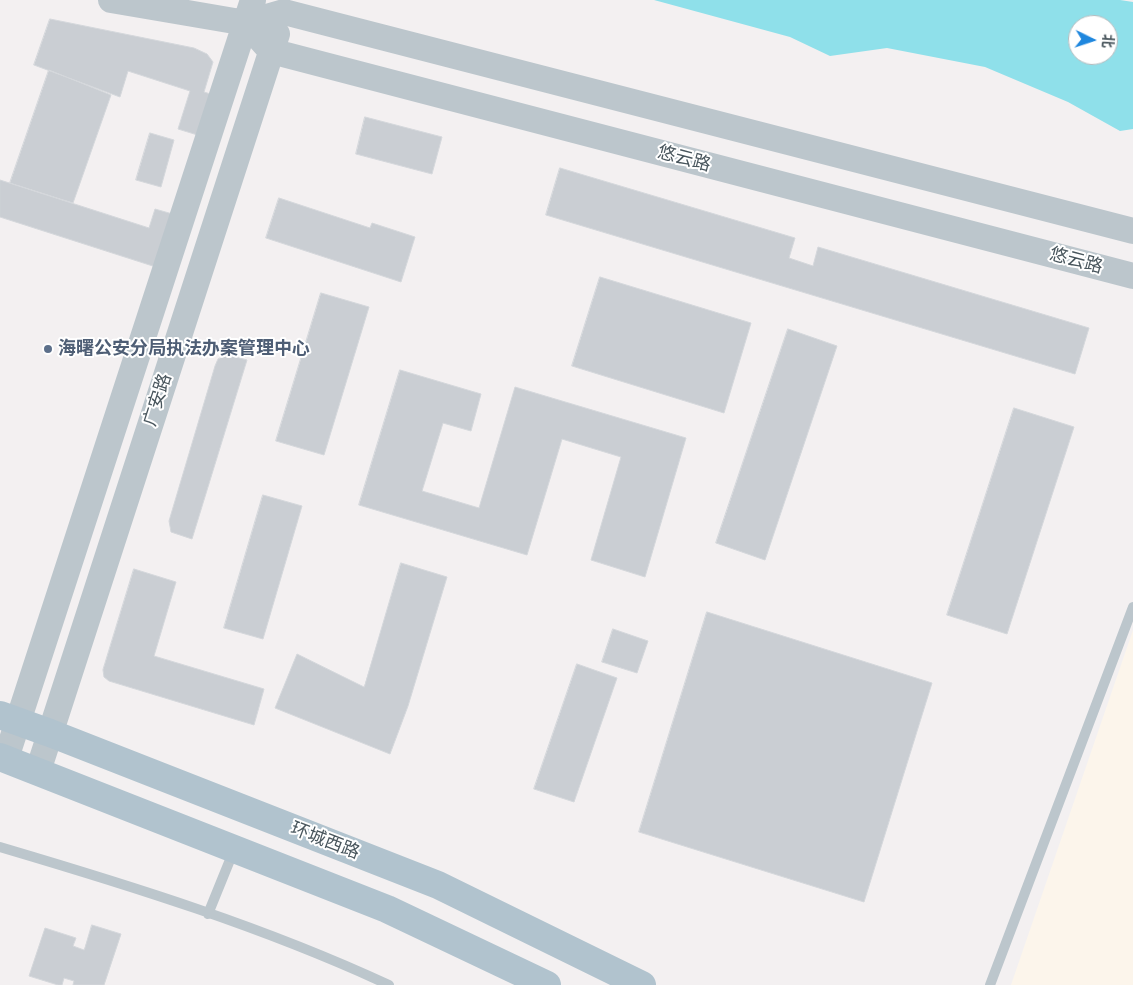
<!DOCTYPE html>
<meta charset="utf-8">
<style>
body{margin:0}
#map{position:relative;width:1133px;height:985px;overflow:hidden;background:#f3f0f1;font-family:"Fira Sans","Noto Sans SC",sans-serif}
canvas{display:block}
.north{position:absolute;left:1068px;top:15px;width:50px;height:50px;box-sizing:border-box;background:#fff;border:1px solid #b6bbbe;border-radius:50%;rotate:94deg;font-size:14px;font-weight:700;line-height:20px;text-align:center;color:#49565d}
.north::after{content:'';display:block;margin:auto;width:18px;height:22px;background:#1f87de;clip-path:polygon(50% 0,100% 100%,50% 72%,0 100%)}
</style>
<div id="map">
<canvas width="1133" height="985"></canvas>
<div class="north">北</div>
</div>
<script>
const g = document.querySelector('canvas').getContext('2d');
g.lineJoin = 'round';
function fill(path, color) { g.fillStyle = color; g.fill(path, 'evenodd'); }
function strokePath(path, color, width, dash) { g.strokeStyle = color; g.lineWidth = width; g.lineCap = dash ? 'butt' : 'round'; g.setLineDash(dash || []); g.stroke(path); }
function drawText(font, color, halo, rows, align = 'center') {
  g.font = font + ' "Fira Sans","Noto Sans SC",sans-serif'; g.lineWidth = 4; g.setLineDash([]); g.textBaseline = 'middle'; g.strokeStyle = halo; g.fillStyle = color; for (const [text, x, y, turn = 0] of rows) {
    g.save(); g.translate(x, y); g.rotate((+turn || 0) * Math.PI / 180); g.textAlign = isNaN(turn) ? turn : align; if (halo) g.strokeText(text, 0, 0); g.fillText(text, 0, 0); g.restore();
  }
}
const commercial = new Path2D(`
 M 1133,630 L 1133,985 L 1011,985 Z`);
const water = new Path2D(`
 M 654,0 L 1120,0 L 1133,2 L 1133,129 L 1120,131 L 1068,102 L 985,67 L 887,48 L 830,56 L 790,37 ZM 1078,25 L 1108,25 L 1108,55 L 1078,55 Z`);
const building = new Path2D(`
 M 50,19 L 194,48 L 207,54 L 213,62 L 204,92 L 217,96 L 204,137 L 178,129 L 190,91 L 128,71 L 120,97 L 34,65 Z
 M 49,70 L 111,95 L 73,203 L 10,183 Z
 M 365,117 L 442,137 L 432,174 L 356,154 Z
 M 150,133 L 174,140 L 161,187 L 136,180 Z
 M 560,168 L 795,238 L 789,258 L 813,266 L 818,247 L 1089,328 L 1075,374 L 546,215 Z
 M 0,180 L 149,228 L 155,209 L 176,215 L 159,268 L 0,217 Z
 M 279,198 L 370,228 L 372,223 L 415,237 L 401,282 L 266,238 Z
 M 600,277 L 751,323 L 724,413 L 572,366 Z
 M 321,293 L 369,307 L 324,455 L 276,441 Z
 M 788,329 L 837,346 L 765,560 L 716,543 Z
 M 228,355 L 247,360 L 192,539 L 171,532 L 169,521 L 215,366 L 218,359 Z
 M 400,370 L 481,394 L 471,431 L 443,423 L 422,491 L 479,508 L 515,387 L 686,438 L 645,577 L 591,560 L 621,457 L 562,439 L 527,555 L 359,505 Z
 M 1014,408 L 1074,427 L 1007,634 L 947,615 Z
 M 263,495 L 302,506 L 263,639 L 224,628 Z
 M 401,563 L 447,577 L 408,706 L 390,754 L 275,708 L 297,654 L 364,687 Z
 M 134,569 L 176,582 L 154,656 L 264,689 L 254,725 L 109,681 L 104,677 L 103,670 Z
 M 707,612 L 932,683 L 864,902 L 639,832 Z
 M 613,629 L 648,641 L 637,673 L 602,662 Z
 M 577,664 L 617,678 L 574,802 L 534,789 Z
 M 92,925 L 121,934 L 104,985 L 73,985 L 74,981 L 64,978 L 62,985 L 58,985 L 29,976 L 45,928 L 76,938 L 73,946 L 84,950 Z`);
const service = new Path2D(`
 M 0,847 C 132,886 264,927 389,985
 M 208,914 L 234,850
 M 990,985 L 1133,607`);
const tertiary = new Path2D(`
 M 111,0 L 246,23 L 284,12 L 1133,231
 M 246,23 L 271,51 L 1133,276
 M 6,758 L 253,0
 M 38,771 L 277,34`);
const primary = new Path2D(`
 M 0,715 L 50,733 L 438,885 L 642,985
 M 0,757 L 387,909 L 547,985`);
const markers = [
 [48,349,5,"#5c6f8a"]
];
const streetNames = [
 ["悠云路",684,159,15],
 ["悠云路",1076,261,15],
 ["广安路",158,400,-72],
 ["环城西路",325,841,21]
];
const serviceNames = [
 ["海曙公安分局执法办案管理中心",58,349]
];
fill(commercial, '#fcf5eb');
fill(water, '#8fe0ea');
fill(building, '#caced3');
strokePath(building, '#d4d7db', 1);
strokePath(service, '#bcc6cc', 10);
strokePath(tertiary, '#bcc6cc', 26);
strokePath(primary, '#b1c3ce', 28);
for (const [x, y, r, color] of markers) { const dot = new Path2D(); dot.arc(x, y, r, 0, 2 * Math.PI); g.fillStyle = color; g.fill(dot); strokePath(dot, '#fff', 2); }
drawText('18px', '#49565d', '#fff', streetNames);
drawText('bold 18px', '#4e5e75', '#fff', serviceNames, 'left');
</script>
